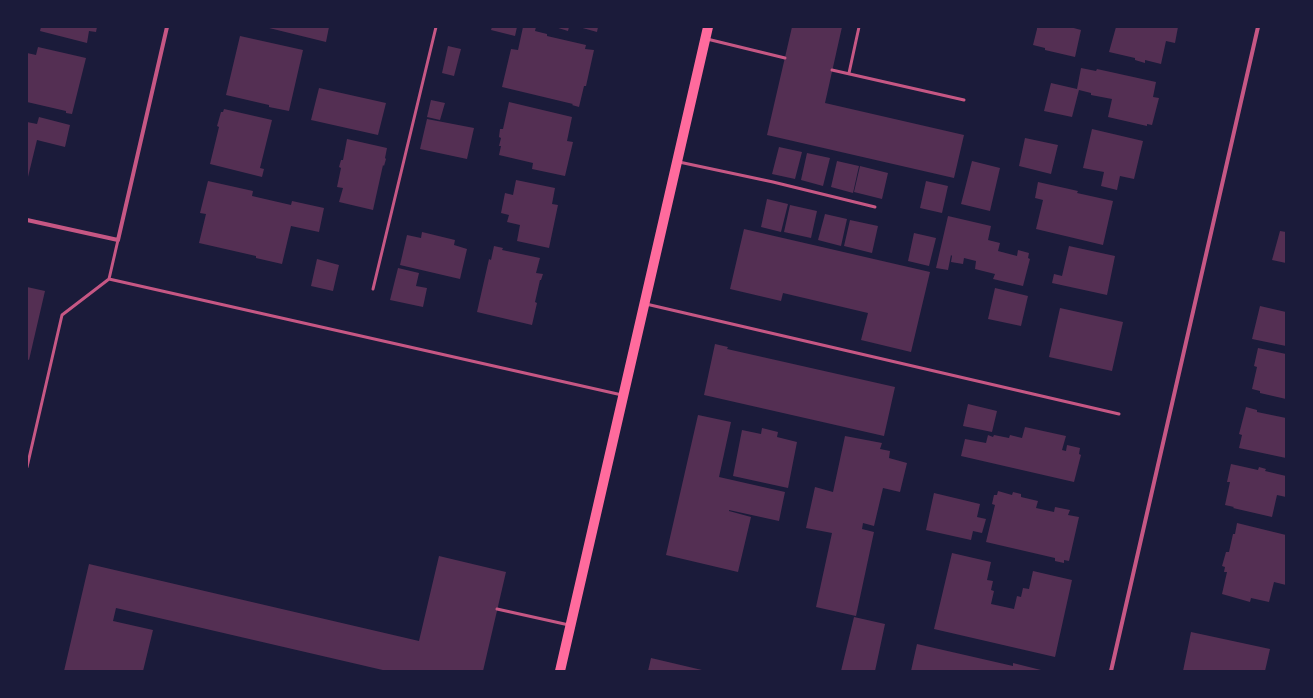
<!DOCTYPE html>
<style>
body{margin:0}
#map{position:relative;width:1313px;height:698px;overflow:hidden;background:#1b1b3a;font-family:"Noto Sans",sans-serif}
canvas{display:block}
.frame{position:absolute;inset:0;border:28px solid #1b1b3a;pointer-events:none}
</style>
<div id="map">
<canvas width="1313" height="698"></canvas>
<div class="frame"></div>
</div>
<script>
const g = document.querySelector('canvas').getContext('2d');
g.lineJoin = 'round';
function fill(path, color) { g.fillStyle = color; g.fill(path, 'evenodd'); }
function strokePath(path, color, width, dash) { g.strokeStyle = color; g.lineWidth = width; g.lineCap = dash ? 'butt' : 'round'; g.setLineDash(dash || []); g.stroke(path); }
const building = new Path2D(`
 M 41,27 L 97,27 L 96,32 L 89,31 L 87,43 L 40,31 Z
 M 265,27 L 329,27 L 326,42 Z
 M 492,27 L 517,27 L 515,36 L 491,30 Z
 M 523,27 L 536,27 L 535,31 L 547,34 L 547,36 L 586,45 L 585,49 L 594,50 L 586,86 L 584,86 L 579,107 L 572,105 L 573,104 L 502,87 L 511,49 L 518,50 Z
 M 555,27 L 569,27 L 568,31 Z
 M 579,27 L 598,27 L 597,32 Z
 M 792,27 L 842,27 L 825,103 L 964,135 L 954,178 L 767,135 Z
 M 1037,27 L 1070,27 L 1081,30 L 1075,57 L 1045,50 L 1045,48 L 1033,45 L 1037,29 Z
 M 1116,27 L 1178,27 L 1175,43 L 1166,41 L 1161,64 L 1145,60 L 1145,63 L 1135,60 L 1135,58 L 1109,52 Z
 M 240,36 L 303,50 L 289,111 L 269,107 L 269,105 L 226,95 Z
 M 448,46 L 461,49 L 454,76 L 442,73 Z
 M 38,47 L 86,58 L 72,114 L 66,113 L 66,111 L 27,102 L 27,53 L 36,55 Z
 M 1081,68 L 1096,71 L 1097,69 L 1156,82 L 1153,97 L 1159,98 L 1152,125 L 1147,124 L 1147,126 L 1108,117 L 1112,99 L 1091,95 L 1091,93 L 1079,90 L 1072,117 L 1044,111 L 1051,83 L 1077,89 Z
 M 319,88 L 386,103 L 378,135 L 311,120 Z
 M 431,100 L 445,103 L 440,120 L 427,117 Z
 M 509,102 L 572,117 L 567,141 L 573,142 L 565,176 L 532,169 L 533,163 L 499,155 L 501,146 L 499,146 L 501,138 L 499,137 L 500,129 L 503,129 Z
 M 224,109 L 272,120 L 260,168 L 264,169 L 262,177 L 210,164 L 219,127 L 217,126 L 221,112 L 223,112 Z
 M 39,117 L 70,125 L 65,147 L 37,140 L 27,181 L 27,122 L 37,124 Z
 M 427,119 L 474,128 L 467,159 L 420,149 Z
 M 1092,129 L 1143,141 L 1134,179 L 1120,176 L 1117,190 L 1101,186 L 1104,172 L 1083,168 Z
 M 1025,138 L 1058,145 L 1051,174 L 1019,166 Z
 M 347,139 L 387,148 L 385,158 L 386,159 L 384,166 L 383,165 L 373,210 L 339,202 L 343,188 L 337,187 L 341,168 L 339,167 L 341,160 L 343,160 Z
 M 779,147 L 802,152 L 795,179 L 772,174 Z
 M 807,153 L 830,158 L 823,186 L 801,180 Z
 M 837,161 L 859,166 L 853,193 L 831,187 Z
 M 972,161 L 1000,168 L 990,211 L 961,204 Z
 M 860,166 L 888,173 L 882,199 L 854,192 Z
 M 516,180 L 555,188 L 552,204 L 558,205 L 549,248 L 517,241 L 520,225 L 507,222 L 509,215 L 501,213 L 505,193 L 513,195 Z
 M 208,181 L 253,191 L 252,196 L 291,205 L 292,201 L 324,208 L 319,232 L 291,226 L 282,264 L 256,258 L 256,256 L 199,243 L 206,214 L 200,213 Z
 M 926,181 L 948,186 L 942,213 L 920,208 Z
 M 1038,182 L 1078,191 L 1077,193 L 1113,201 L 1103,245 L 1036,229 L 1043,200 L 1035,198 Z
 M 767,199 L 788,204 L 781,232 L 761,227 Z
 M 790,205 L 817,211 L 811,238 L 784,232 Z
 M 825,214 L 847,219 L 841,246 L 818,240 Z
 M 948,216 L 991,226 L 988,240 L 1000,243 L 998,251 L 1017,256 L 1018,250 L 1029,253 L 1028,258 L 1030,259 L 1023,286 L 993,279 L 995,274 L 975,269 L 976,261 L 964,258 L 963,264 L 951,262 L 952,256 L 951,255 L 948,270 L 936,268 Z
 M 850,220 L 878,226 L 872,253 L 844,246 Z
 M 744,229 L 930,272 L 911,352 L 861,340 L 868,313 L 783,293 L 781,301 L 730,289 Z
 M 1280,231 L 1286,232 L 1286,263 L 1272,260 Z
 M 422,232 L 455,240 L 454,245 L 467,249 L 460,279 L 400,265 L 407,235 L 421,238 Z
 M 914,233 L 936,238 L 929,266 L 908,261 Z
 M 494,246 L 503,248 L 502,250 L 540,258 L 536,273 L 543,274 L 541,280 L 540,280 L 535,302 L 537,303 L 532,325 L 477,312 L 489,259 L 491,260 Z
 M 1069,246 L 1115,256 L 1107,295 L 1052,283 L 1054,274 L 1062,276 Z
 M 317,259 L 339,265 L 333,291 L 311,286 Z
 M 398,268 L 419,273 L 416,286 L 427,288 L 423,307 L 390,300 Z
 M 27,287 L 45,291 L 29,360 L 27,359 Z
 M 995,288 L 1028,296 L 1021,326 L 988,319 Z
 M 1260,306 L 1286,312 L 1286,346 L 1252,339 Z
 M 1060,308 L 1123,322 L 1112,371 L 1049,357 Z
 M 715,344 L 728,347 L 727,349 L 895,387 L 884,436 L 704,395 Z
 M 1258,348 L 1286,354 L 1286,399 L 1260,393 L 1260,391 L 1252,389 L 1257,367 L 1254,366 Z
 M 968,404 L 997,411 L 992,432 L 963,426 Z
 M 1246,407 L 1257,410 L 1257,412 L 1286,418 L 1286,458 L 1239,448 L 1242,435 L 1239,434 Z
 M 698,415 L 731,422 L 719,477 L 785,492 L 779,521 L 729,510 L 729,511 L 751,517 L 738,572 L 666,555 Z
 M 1025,427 L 1066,436 L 1062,450 L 1066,451 L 1067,445 L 1080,448 L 1079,454 L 1081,455 L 1074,482 L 961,456 L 965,439 L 986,443 L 988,435 L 993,437 L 994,435 L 1009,438 L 1010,435 L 1022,438 Z
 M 762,428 L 778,432 L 777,437 L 797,442 L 788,488 L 733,476 L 742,430 L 761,434 Z
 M 845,436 L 882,443 L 880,449 L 890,451 L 889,458 L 907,463 L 900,492 L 883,488 L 874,526 L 863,523 L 862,529 L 874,532 L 856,616 L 816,607 L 832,533 L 806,528 L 815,487 L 833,492 Z
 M 1231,464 L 1258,470 L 1259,467 L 1266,469 L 1265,471 L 1286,476 L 1286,497 L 1277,495 L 1272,517 L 1233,508 L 1234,507 L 1225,505 L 1230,482 L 1227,482 Z
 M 998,491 L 1012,495 L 1013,492 L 1021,494 L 1021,497 L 1038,501 L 1036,508 L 1054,512 L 1055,507 L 1070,510 L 1068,515 L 1079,517 L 1069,561 L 1064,560 L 1064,563 L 1055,561 L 1055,558 L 986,542 L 995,505 L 992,504 L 994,495 L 997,495 Z
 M 934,493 L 980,504 L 977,517 L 986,519 L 982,533 L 973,531 L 971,540 L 926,530 Z
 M 1237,523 L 1286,535 L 1286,585 L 1274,582 L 1269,602 L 1251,598 L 1250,602 L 1222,594 L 1227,572 L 1224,572 L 1225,567 L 1222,566 L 1226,552 L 1229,552 L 1233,534 L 1235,534 Z
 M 952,553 L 991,562 L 987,580 L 993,581 L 991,590 L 994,591 L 991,604 L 1014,609 L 1017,596 L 1021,597 L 1023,588 L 1029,589 L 1033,571 L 1072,580 L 1055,657 L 934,629 Z
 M 439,556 L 506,572 L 483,671 L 387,671 L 116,608 L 113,621 L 153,630 L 143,671 L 64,671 L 89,564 L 419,641 Z
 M 854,617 L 885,624 L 875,671 L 841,671 Z
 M 1191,632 L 1270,649 L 1265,671 L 1183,671 Z
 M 917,644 L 1013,666 L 1013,663 L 1045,671 L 911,671 Z
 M 651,658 L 702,670 L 702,671 L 648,671 Z`);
const service = new Path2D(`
 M 707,39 L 785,58
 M 832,70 L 964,100
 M 849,73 L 859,27
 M 679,162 L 773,182 L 875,207
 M 118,240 L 109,279 L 622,395
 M 373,289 L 436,27
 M 646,304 L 1119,414
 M 27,467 L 62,315 L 109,279
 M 497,609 L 569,625`);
const minor = new Path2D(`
 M 27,220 L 118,240 L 167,27
 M 1111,671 L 1258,27`);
const primary = new Path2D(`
 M 560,671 L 708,27`);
fill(building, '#542f53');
strokePath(service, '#c65784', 3);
strokePath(minor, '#c65784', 4);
strokePath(primary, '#ff6b9d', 10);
</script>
